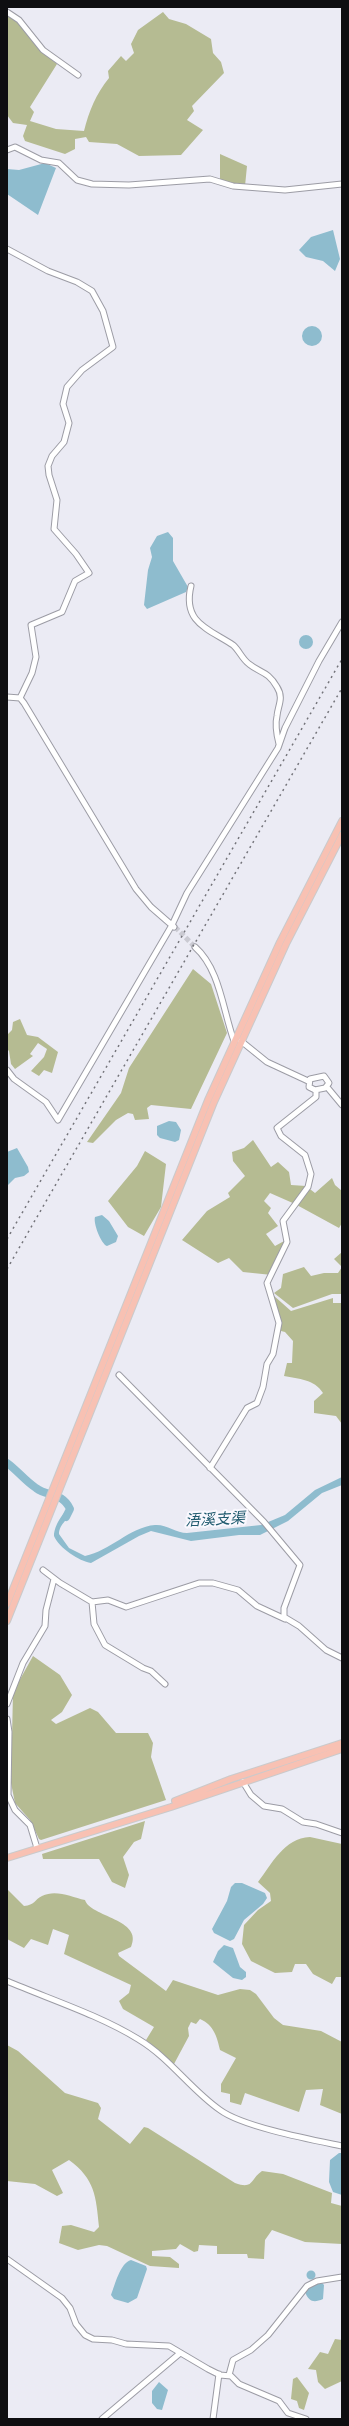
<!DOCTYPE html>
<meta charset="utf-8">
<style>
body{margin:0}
#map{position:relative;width:349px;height:2426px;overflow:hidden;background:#ebebf4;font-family:"PT Sans Narrow",sans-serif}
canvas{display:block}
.frame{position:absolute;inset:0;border:8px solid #0e0e11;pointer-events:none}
</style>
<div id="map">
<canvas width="349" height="2426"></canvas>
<div class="frame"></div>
</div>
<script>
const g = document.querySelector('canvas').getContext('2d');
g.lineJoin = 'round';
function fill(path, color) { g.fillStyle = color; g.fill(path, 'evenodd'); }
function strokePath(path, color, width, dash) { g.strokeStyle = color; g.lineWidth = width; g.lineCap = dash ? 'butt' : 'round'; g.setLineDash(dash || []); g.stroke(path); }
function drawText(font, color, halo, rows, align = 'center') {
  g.font = font + ' "PT Sans Narrow","Noto Sans SC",sans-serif'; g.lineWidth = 4; g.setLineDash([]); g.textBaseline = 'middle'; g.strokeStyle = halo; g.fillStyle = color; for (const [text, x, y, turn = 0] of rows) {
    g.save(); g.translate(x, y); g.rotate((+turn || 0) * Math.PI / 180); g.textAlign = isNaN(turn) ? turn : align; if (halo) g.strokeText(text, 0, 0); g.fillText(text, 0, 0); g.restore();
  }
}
const forest = new Path2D(`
 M 163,12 L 169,19 L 186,24 L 211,39 L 213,53 L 221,62 L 224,73 L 192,106 L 194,111 L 187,120 L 203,130 L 181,155 L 139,156 L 117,144 L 89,142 L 86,137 L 75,139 L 75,149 L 65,154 L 25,141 L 23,136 L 27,125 L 13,123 L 7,115 L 7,14 L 16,20 L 37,47 L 57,64 L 30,107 L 34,112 L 30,121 L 56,129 L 84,131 C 89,111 96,94 109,78 L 108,71 L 121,56 L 126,61 L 134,53 L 131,44 L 138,30 Z
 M 220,154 L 247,166 L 245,186 L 229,184 L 220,179 Z
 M 193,969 L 211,984 L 227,1033 L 191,1109 L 151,1105 L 147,1108 L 149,1119 L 135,1120 L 133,1114 L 128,1113 L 116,1120 L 93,1143 L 87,1142 L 121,1093 L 129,1068 Z
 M 20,1019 L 27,1035 L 38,1037 L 58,1052 L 52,1073 L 44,1070 L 39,1076 L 31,1071 L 44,1057 L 47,1049 L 38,1043 L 30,1054 L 33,1056 L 15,1069 L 11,1064 L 9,1051 L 7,1049 L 7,1035 L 12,1030 L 13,1022 Z
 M 253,1140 L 271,1167 L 278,1162 L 289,1172 L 291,1185 L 306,1186 L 315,1193 L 332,1178 L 335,1185 L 342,1191 L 342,1223 L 339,1228 L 295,1204 L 270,1193 L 264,1201 L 271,1208 L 268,1213 L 278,1226 L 266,1234 L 275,1246 L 286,1240 L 272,1275 L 243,1272 L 229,1258 L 218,1263 L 182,1240 L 207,1211 L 230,1197 L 228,1193 L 245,1176 L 233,1161 L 232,1152 L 244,1148 Z
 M 145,1151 L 166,1164 L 161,1207 L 144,1236 L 128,1227 L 108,1201 L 137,1166 Z
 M 342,1252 L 342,1294 L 332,1294 L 293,1308 L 274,1293 L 281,1288 L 283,1274 L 304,1267 L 311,1276 L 324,1273 L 338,1273 L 342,1267 L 334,1259 Z
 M 273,1295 L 291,1311 L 333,1298 L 333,1303 L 342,1303 L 342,1424 L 336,1416 L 314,1413 L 314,1401 L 323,1393 C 314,1379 299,1379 284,1376 L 287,1363 L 292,1363 L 293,1341 L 285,1332 L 281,1331 L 280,1334 L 277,1333 L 280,1323 Z
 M 33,1656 L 60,1675 L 72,1695 L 62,1712 L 51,1720 L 56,1724 L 90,1708 L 98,1712 L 116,1733 L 148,1733 L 153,1743 L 151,1757 L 166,1800 L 41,1840 L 39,1839 L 30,1820 L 15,1803 L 11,1783 L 13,1692 Z
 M 145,1821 L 141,1839 L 134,1842 L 123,1857 L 129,1875 L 125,1888 L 112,1882 L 99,1859 L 43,1859 L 42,1854 Z
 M 310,1837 L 342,1844 L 342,1977 L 336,1977 L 332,1984 L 313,1974 L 306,1964 L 295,1964 L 292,1972 L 275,1973 L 251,1961 L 242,1944 L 244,1925 L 258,1910 L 271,1901 L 270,1893 L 258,1882 C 272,1864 284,1838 310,1837 Z
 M 7,1889 L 24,1906 C 35,1905 34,1900 42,1896 C 56,1889 71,1897 85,1900 C 90,1917 144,1919 131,1947 L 118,1953 L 119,1956 L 166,1991 L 173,1980 L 218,1995 L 240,1989 L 250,1990 L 256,1994 L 274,2018 L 283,2025 L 321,2031 L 342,2042 L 342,2114 L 320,2105 L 323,2089 L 306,2090 L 299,2112 L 245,2093 L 241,2105 L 230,2102 L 230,2094 L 221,2092 L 221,2084 L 236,2058 L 220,2050 C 217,2037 214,2025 200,2019 L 196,2024 L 191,2022 L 188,2028 L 189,2036 L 174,2064 L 146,2040 L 154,2027 L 123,2009 L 119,2001 L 129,1993 L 131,1985 L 64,1954 L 69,1935 L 53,1929 L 48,1945 L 31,1939 L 24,1948 L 7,1939 Z
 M 7,2045 L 18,2051 L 65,2093 L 98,2103 L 101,2108 L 98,2119 L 130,2144 L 144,2127 L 148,2128 L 235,2183 C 254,2190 250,2179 262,2171 L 283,2174 L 332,2193 L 331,2203 L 342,2206 L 342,2244 L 305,2242 L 272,2230 L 265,2240 L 264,2259 L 248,2258 L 247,2254 L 217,2254 L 217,2246 L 199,2245 L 198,2251 L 194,2252 L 180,2244 L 176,2249 L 152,2251 L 152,2256 L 170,2257 L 179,2264 L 179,2268 L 150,2266 L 107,2246 L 99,2245 L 78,2250 L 59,2243 L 62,2226 L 71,2225 L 94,2232 L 99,2227 C 96,2196 95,2179 69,2160 L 52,2170 L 63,2193 L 57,2196 L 35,2184 L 7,2181 Z
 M 335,2339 L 342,2340 L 342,2381 L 325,2389 L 318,2382 L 316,2370 L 308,2369 L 320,2352 L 328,2354 Z
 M 297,2377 L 309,2393 L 304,2410 L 299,2408 L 297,2401 L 291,2399 L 293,2379 Z`);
const water = new Path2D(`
 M 45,163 L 56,168 L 38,215 L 7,194 L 7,169 L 19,170 Z
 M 333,230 L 340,259 L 335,271 L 323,261 L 306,257 L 299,250 L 311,237 Z
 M302 336a10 10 0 1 1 20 0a10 10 0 1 1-20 0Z
 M 168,532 L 173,538 L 173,561 L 188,587 L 186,592 L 147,609 L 144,605 L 148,570 L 152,557 L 150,548 L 157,536 Z
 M299 642a7 7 0 1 1 14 0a7 7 0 1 1-14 0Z
 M 169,1121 L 176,1122 L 181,1130 L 179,1140 L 175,1142 L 160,1138 L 157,1135 L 157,1126 Z
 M 17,1148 L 28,1167 L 29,1172 L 24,1176 L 15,1178 L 7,1186 L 7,1152 Z
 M 102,1215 L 109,1221 L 118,1236 L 116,1242 L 107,1246 C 101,1244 93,1223 95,1217 Z
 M 342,1477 L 342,1485 L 322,1493 L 288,1521 L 260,1535 L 239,1535 L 191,1541 L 151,1531 L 139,1536 L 91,1563 C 79,1561 59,1548 54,1536 C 54,1526 63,1511 71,1508 C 71,1519 59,1523 59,1534 L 69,1548 L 85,1556 C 110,1551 130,1527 155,1525 C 166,1524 176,1533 187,1533 L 261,1525 L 285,1515 L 315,1490 Z
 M 235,1883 L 242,1883 L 265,1893 L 267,1898 L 263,1904 L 244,1920 L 234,1939 L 230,1941 L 214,1933 L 212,1929 L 227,1901 L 231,1887 Z
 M 224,1945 L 233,1948 L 240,1967 L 246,1972 L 246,1977 L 242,1980 L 233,1978 L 213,1962 L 218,1951 Z
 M 339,2153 L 342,2153 L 342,2195 L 333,2192 L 329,2182 L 330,2160 Z
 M 131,2260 L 146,2266 L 147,2269 L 137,2298 L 128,2303 L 114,2299 L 111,2295 C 115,2285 120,2263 131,2260 Z
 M306.5 2275a4.5 4.5 0 1 1 9 0a4.5 4.5 0 1 1-9 0Z
 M 322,2283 L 324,2285 L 323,2299 C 314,2303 309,2302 305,2292 L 312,2285 Z
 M 159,2382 L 168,2390 L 162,2410 L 157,2409 L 152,2403 L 152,2391 Z`);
const river = new Path2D(`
 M 7,1463 C 17,1470 25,1481 36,1488 C 48,1497 62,1492 70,1509 L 66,1517`);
const minorTunnel = new Path2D(`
 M 175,927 L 195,947`);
const minor = new Path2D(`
 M 7,12 L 19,20 L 43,50 L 78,75
 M 7,150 L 15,147 L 41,160 L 59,163 L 77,180 L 92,184 L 129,185 L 210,179 L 233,186 L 285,190 L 342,184
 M 7,249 L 48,271 L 77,282 L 92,291 L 103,311 L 113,347 L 82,370 L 67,387 L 63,404 L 69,423 L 64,442 L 52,456 L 48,466 L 49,475 L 57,500 L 54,529 L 76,554 L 89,573 L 75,581 L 62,612 L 31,625 L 36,657 L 32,673 L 20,698
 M 191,586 C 182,623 209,629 233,645 C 239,650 242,659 249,664 C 260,673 268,671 277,687 C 284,698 278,705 277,716 C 275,724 277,736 279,744
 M 7,697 L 20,698 L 24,703 L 136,889 L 151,907 L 174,927
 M 195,947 C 220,969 223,1011 234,1041
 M 241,1041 L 267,1062 L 308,1081
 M 7,1070 L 14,1079 L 46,1102 L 58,1120 L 172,925 L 187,893 L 278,748 L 285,728 L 319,661 L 342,622
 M 324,1076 L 329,1083 L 325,1088 L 315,1090 L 309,1087 L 310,1079 Z
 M 327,1087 L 342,1105
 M 119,1375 L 264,1522 L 300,1565 L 284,1608 L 284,1617 L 299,1626 L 326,1650 L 342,1658
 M 210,1468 L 247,1408 L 257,1403 L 263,1387 L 267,1364 L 273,1354 L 279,1323 L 267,1283 L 287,1242 L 283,1221 L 308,1187 L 311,1174 L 305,1155 L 281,1136 L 277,1128 L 316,1097 L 316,1090
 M 43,1570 L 60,1583 L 92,1602 L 94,1624 L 105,1645 L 143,1668 L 151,1671 L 165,1684
 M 92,1602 L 108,1600 L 126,1607 L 199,1583 L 213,1583 L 238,1590 L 257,1606 L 285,1619
 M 7,1704 L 23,1663 L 45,1626 L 46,1610 L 54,1579
 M 7,1719 L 9,1732 L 8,1795 L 15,1810 L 30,1825 L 37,1848
 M 243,1782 L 251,1795 L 264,1806 L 282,1809 L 303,1822 L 316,1824 L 342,1833
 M 7,1981 C 49,1999 99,2015 138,2039 C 170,2058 190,2089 220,2110 C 243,2127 313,2140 342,2146
 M 7,2259 L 62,2298 L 70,2308 L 76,2324 L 85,2335 L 93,2339 L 112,2340 L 126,2344 L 169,2346 L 208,2369 L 220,2375 L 231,2376 L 239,2384 L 279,2401 L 288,2413 L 306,2419
 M 229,2375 L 233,2360 L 251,2350 L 268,2335 L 307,2286 L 317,2281 L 342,2277
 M 102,2419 L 179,2354
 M 213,2419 L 219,2374`);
const major = new Path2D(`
 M 7,1604 L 208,1100 L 280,942 L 342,821
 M 7,1621 L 214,1102 L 286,944 L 342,835
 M 175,1801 L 231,1779 L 342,1743
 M 7,1858 L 171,1807 L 342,1749`);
const rail = new Path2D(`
 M 7,1239 L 342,659
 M 7,1269 L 342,688`);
const waterNames = [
 ["浯溪支渠",215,1520,-3]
];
fill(forest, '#b5bb92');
fill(water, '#8ebcce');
strokePath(river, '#8ebcce', 8);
strokePath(minorTunnel, '#cacad2', 5, [5, 2.5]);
strokePath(minor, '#9c9ca5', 7);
strokePath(major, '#cacacb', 8);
strokePath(minor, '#fff', 5);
strokePath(major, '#f8c1b3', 6);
strokePath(rail, '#74747a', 1.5, [2, 4]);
drawText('italic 15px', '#1e596d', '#f9f8fe', waterNames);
</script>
